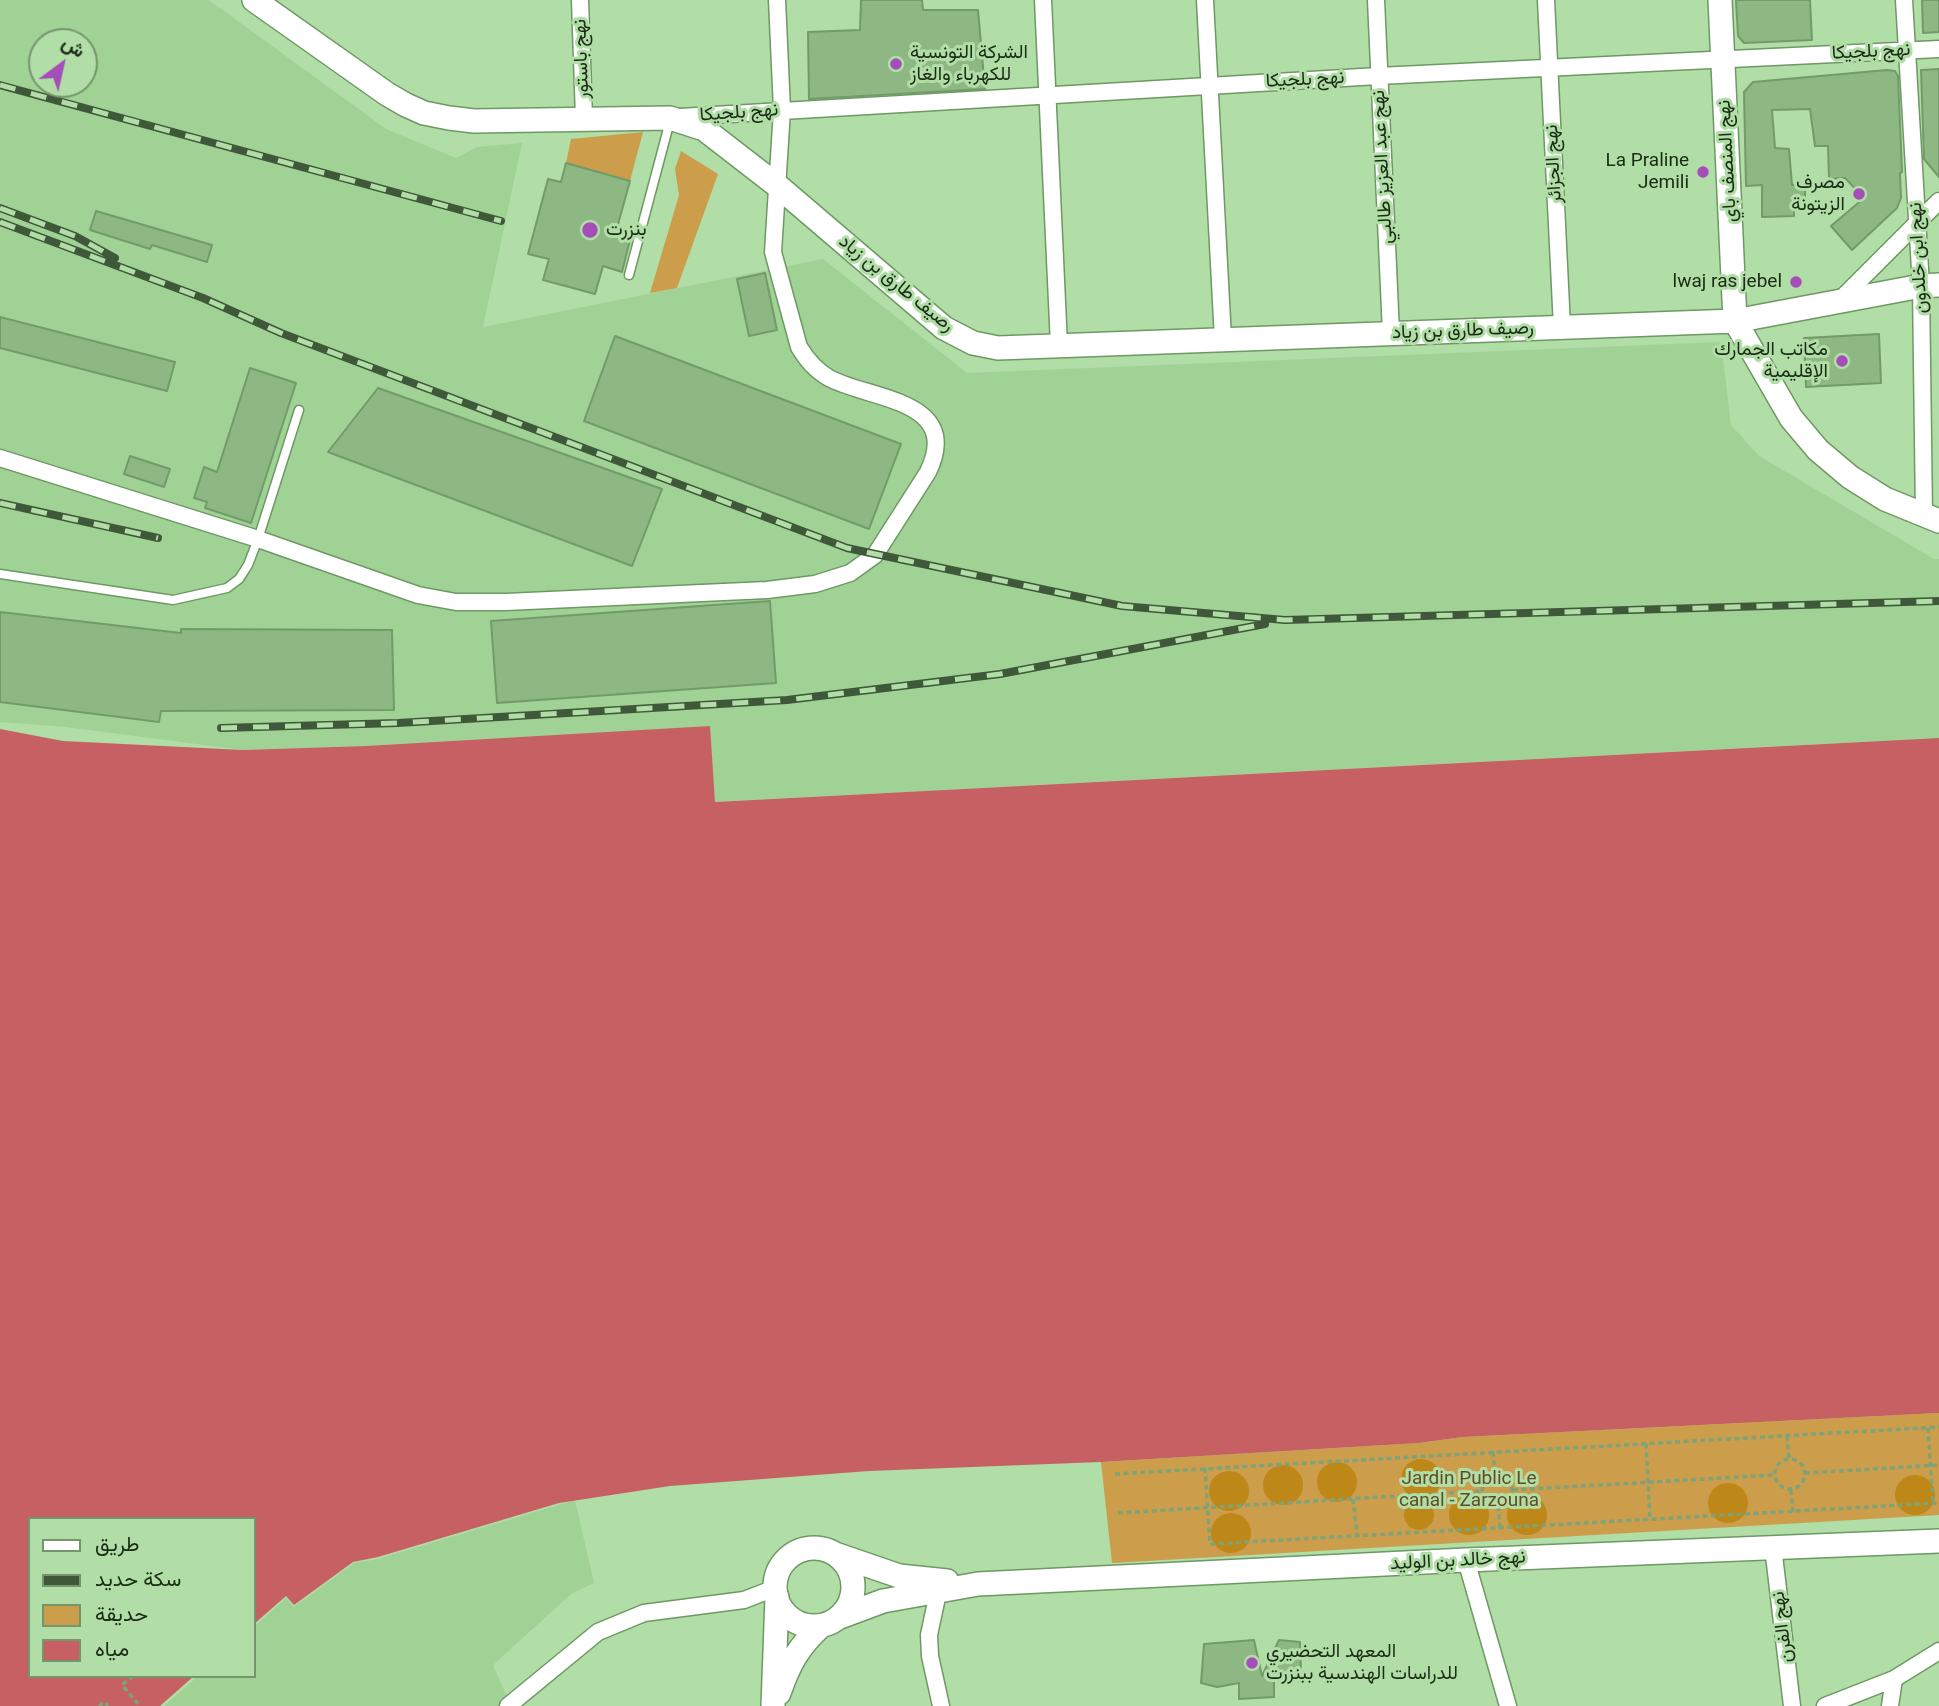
<!DOCTYPE html>
<meta charset="utf-8">
<style>
body{margin:0}
#map{position:relative;width:1939px;height:1706px;overflow:hidden;background:#b1dda6;font-family:Roboto,Vazirmatn,sans-serif}
canvas{display:block}
.legend{position:absolute;left:28px;top:1517px;width:228px;height:161px;box-sizing:border-box;background:#b1dda6;border:2px solid #75966c;margin:0;padding:9px 12px;list-style:none;font-size:21px;color:#1a2b16}
.legend li{display:flex;align-items:center;gap:14px;height:35px}
.legend b{width:35px;border:2px solid #75966c}
.north{position:absolute;left:28px;top:28px;width:70px;height:70px;box-sizing:border-box;background:#b1dda6;border:2px solid #75966c;border-radius:50%;rotate:33deg;font-size:19px;font-weight:700;line-height:28px;text-align:center;color:#1a2b16}
.north::after{content:'';display:block;margin:auto;width:24px;height:32px;background:#a54db9;clip-path:polygon(50% 0,100% 100%,50% 72%,0 100%)}
</style>
<div id="map">
<canvas width="1939" height="1706"></canvas>
<ul class="legend">
<li><b style="height:9px;background:#fff"></b>طريق</li>
<li><b style="height:9px;background:#40583a"></b>سكة حديد</li>
<li><b style="height:19px;background:#cc9e4c"></b>حديقة</li>
<li><b style="height:19px;background:#c76063"></b>مياه</li>
</ul>
<div class="north">ش</div>
</div>
<script>
const g = document.querySelector('canvas').getContext('2d');
g.lineJoin = 'round';
function fill(path, color) { g.fillStyle = color; g.fill(path, 'evenodd'); }
function strokePath(path, color, width, dash) { g.strokeStyle = color; g.lineWidth = width; g.lineCap = dash ? 'butt' : 'round'; g.setLineDash(dash || []); g.stroke(path); }
function drawText(font, color, halo, rows, align = 'center') {
  g.font = font + ' Roboto,Vazirmatn,sans-serif'; g.lineWidth = 6; g.setLineDash([]); g.textBaseline = 'middle'; g.strokeStyle = halo; g.fillStyle = color; for (const [text, x, y, turn = 0] of rows) {
    g.save(); g.translate(x, y); g.rotate((+turn || 0) * Math.PI / 180); g.textAlign = isNaN(turn) ? turn : align; if (halo) g.strokeText(text, 0, 0); g.fillText(text, 0, 0); g.restore();
  }
}
const built = new Path2D(`
 M 0,0 L 209,0 L 386,129 L 456,158 L 477,147 L 522,143 L 483,327 L 823,259 L 967,373 L 1721,342 L 1731,425 L 1759,456 L 1934,559 L 1939,559 L 1939,738 L 714,802 L 710,727 L 366,746 L 243,750 L 66,727 L 0,722 ZM 42,42 L 84,42 L 84,84 L 42,84 Z
 M 575,1500 L 594,1583 L 571,1594 L 493,1665 L 511,1706 L 164,1706 L 198,1676 L 254,1676 L 254,1627 L 286,1598 L 294,1607 L 354,1563 L 378,1559 Z`);
const green = new Path2D(`
 M 643,132 L 630,181 L 566,163 L 571,139 Z
 M 681,151 L 718,174 L 677,288 L 650,293 L 679,195 L 675,169 Z
 M 1939,1413 L 1939,1515 L 1112,1563 L 1101,1462 L 1419,1443 L 1463,1437 Z`);
const forest = new Path2D(`
 M1401 1479a20 20 0 1 1 40 0a20 20 0 1 1-40 0Z
 M1317 1482a20 20 0 1 1 40 0a20 20 0 1 1-40 0Z
 M1263 1485a20 20 0 1 1 40 0a20 20 0 1 1-40 0Z
 M1209 1491a20 20 0 1 1 40 0a20 20 0 1 1-40 0Z
 M1895 1495a20 20 0 1 1 40 0a20 20 0 1 1-40 0Z
 M1708 1503a20 20 0 1 1 40 0a20 20 0 1 1-40 0Z
 M1449 1515a20 20 0 1 1 40 0a20 20 0 1 1-40 0Z
 M1507 1515a20 20 0 1 1 40 0a20 20 0 1 1-40 0Z
 M1404 1515a15 15 0 1 1 30 0a15 15 0 1 1-30 0Z
 M1211 1533a20 20 0 1 1 40 0a20 20 0 1 1-40 0Z`);
const water = new Path2D(`
 M 710,726 L 715,802 L 1939,738 L 1939,1413 L 1463,1437 L 1419,1443 L 1101,1462 L 869,1471 L 670,1486 L 559,1503 L 378,1557 L 353,1562 L 294,1605 L 286,1596 L 254,1624 L 254,1519 L 30,1519 L 30,1676 L 194,1676 L 160,1706 L 0,1706 L 0,729 L 63,741 L 243,750 L 366,746 Z`);
const building = new Path2D(`
 M 861,0 L 922,0 L 923,10 L 978,10 L 985,89 L 809,99 L 808,32 L 860,30 Z
 M 1736,0 L 1810,0 L 1812,40 L 1744,43 L 1738,36 Z
 M 1922,0 L 1939,0 L 1939,32 L 1923,33 Z
 M 1939,69 L 1939,177 L 1924,159 L 1921,70 Z
 M 1887,70 L 1895,71 L 1898,76 L 1902,172 L 1900,173 L 1901,198 L 1897,208 L 1852,250 L 1831,226 L 1864,198 L 1845,178 L 1829,179 L 1828,146 L 1815,146 L 1810,109 L 1772,110 L 1775,148 L 1789,149 L 1792,185 L 1805,184 L 1805,208 L 1794,209 L 1794,216 L 1762,217 L 1762,185 L 1746,186 L 1744,92 L 1753,82 Z
 M 566,163 L 630,181 L 617,228 L 632,232 L 622,272 L 603,266 L 595,294 L 543,280 L 549,259 L 528,254 L 548,179 L 561,182 Z
 M 96,211 L 212,245 L 207,262 L 152,245 L 150,249 L 90,230 Z
 M 765,273 L 777,330 L 749,336 L 737,279 Z
 M 0,317 L 175,362 L 167,391 L 0,348 Z
 M 1879,334 L 1881,383 L 1806,387 L 1804,338 Z
 M 615,336 L 901,444 L 869,529 L 584,421 Z
 M 250,368 L 296,383 L 251,523 L 205,508 L 207,502 L 194,498 L 204,467 L 217,472 Z
 M 378,388 L 662,489 L 632,566 L 328,452 Z
 M 130,456 L 170,469 L 164,487 L 124,474 Z
 M 770,601 L 776,683 L 497,703 L 491,621 Z
 M 0,612 L 181,633 L 181,629 L 392,630 L 394,710 L 161,711 L 159,722 L 0,702 Z
 M 1254,1640 L 1262,1676 L 1279,1640 L 1300,1642 L 1301,1674 L 1274,1680 L 1274,1697 L 1239,1699 L 1239,1683 L 1217,1687 L 1201,1683 L 1204,1644 Z`);
const path = new Path2D(`
 M 1928,1428 L 1933,1504
 M 1787,1436 L 1789,1458
 M 1646,1444 L 1650,1518
 M 1493,1452 L 1495,1475
 M1775 1474a15 15 0 1 1 30 0a15 15 0 1 1-30 0Z
 M 1205,1468 L 1210,1544 L 1939,1503
 M 1805,1473 L 1939,1465
 M 1115,1474 L 1939,1427
 M1482 1491a15 15 0 1 1 30 0a15 15 0 1 1-30 0Z
 M 1513,1490 L 1774,1475
 M 1791,1490 L 1793,1512
 M 1353,1499 L 1357,1535
 M 1498,1506 L 1500,1528
 M 1118,1513 L 1481,1491
 M 133,1676 L 122,1685 L 140,1706
 M 99,1706 L 104,1702 L 108,1706`);
const lane = new Path2D(`
 M 629,275 L 670,121
 M 0,574 L 173,600 L 227,588 L 239,579 L 248,565 L 258,539 L 299,410`);
const street = new Path2D(`
 M 580,0 L 584,118
 M 1043,0 L 1059,345
 M 1205,0 L 1223,339
 M 1376,0 L 1391,333
 M 1546,0 L 1562,327
 M 1904,0 L 1921,286 L 1924,516
 M 680,117 L 1378,76 L 1939,49
 M 1839,301 L 1939,201
 M 0,458 L 258,539 L 418,595 L 456,602 L 506,602 L 767,590 L 815,584 L 850,573 L 875,555 L 928,472 C 963,399 870,400 829,378 C 815,370 807,360 799,347 L 773,252 L 782,110 L 777,0
 M 1773,1547 L 1792,1706
 M 1466,1560 L 1508,1706
 M 940,1583 L 929,1635 L 930,1656 L 941,1706
 M 508,1706 L 598,1632 L 644,1613 L 744,1600 L 775,1588
 M 1825,1706 L 1894,1679 L 1939,1651
 M 1890,1706 L 1894,1679`);
const secondary = new Path2D(`
 M 254,0 L 387,94 L 406,105 L 424,113 L 449,118 L 474,121 L 670,118 L 704,129 L 779,187 L 944,328 L 973,343 L 998,348 L 1735,321 L 1921,286 L 1939,285
 M 1720,0 L 1735,321 L 1791,418 L 1818,450 L 1850,477 L 1885,499 L 1939,521
 M775 1587a39 39 0 1 1 78 0a39 39 0 1 1-78 0Z
 M 835,1554 L 899,1576 L 947,1581
 M 840,1617 L 883,1601 L 978,1584 L 1466,1560 L 1939,1541
 M 779,1693 C 789,1664 798,1647 821,1626
 M 773,1706 L 777,1597`);
const rail = new Path2D(`
 M 0,85 L 501,221
 M 0,208 L 75,236 L 115,258
 M 0,222 L 203,298 L 281,333 L 847,548 L 1122,606 L 1285,620 L 1939,601
 M 0,503 L 158,538
 M 221,728 L 398,723 L 787,700 L 1000,674 L 1265,624`);
const markers = [
 [896,64,7,"#a54db9"],
 [1703,172,7,"#a54db9"],
 [1859,194,7,"#a54db9"],
 [590,230,9,"#a54db9"],
 [1796,282,7,"#a54db9"],
 [1842,361,7,"#a54db9"],
 [1252,1663,7,"#a54db9"]
];
const streetNames = [
 ["نهج بلجيكا",1871,52,-3],
 ["نهج باستور",582,59,-92],
 ["نهج بلجيكا",1305,80,-3],
 ["نهج بلجيكا",739,113,-4],
 ["نهج المنصف باي",1728,161,-93],
 ["نهج الجزائر",1554,164,-93],
 ["نهج عبد العزيز طالبي",1383,167,-93],
 ["نهج ابن خلدون",1919,258,-93],
 ["رصيف طارق بن زياد",896,284,39],
 ["رصيف طارق بن زياد",1463,331,-2],
 ["نهج خالد بن الوليد",1458,1561,-3],
 ["نهج الفرن",1783,1627,-97]
];
const poiNames = [
 ["الشركة التونسية",910,53,"left"],
 ["للكهرباء والغاز",910,75,"left"],
 ["La Praline",1689,161],
 ["Jemili",1689,183],
 ["مصرف",1845,183],
 ["الزيتونة",1845,205],
 ["بنزرت",606,230,"left"],
 ["lwaj ras jebel",1782,282],
 ["مكاتب الجمارك",1828,350],
 ["الإقليمية",1828,372],
 ["المعهد التحضيري",1266,1652,"left"],
 ["للدراسات الهندسية ببنزرت",1266,1674,"left"]
];
const parkNames = [
 ["Jardin Public Le",1469,1479],
 ["canal - Zarzouna",1469,1501]
];
fill(built, '#a1d295');
fill(green, '#cc9e4c');
fill(forest, '#bd8818');
fill(water, '#c76063');
fill(building, '#8db883');
strokePath(building, '#719b68', 2);
strokePath(lane, '#6e9864', 11);
strokePath(street, '#6e9864', 19);
strokePath(secondary, '#6e9864', 26);
strokePath(path, '#7fa277', 3.5, [5, 3.5]);
strokePath(lane, '#fff', 8);
strokePath(street, '#fff', 16);
strokePath(secondary, '#fff', 23);
strokePath(rail, '#40583a', 8);
strokePath(rail, '#b1dda6', 5, [16]);
for (const [x, y, r, color] of markers) { const dot = new Path2D(); dot.arc(x, y, r, 0, 2 * Math.PI); g.fillStyle = color; g.fill(dot); strokePath(dot, '#b1dda6', 2.5); }
drawText('19px', '#1a2b16', '#b1dda6', streetNames);
drawText('19px', '#1a2b16', '#b1dda6', poiNames, 'right');
drawText('19px', '#644d25', '#b1dda6', parkNames);
</script>
